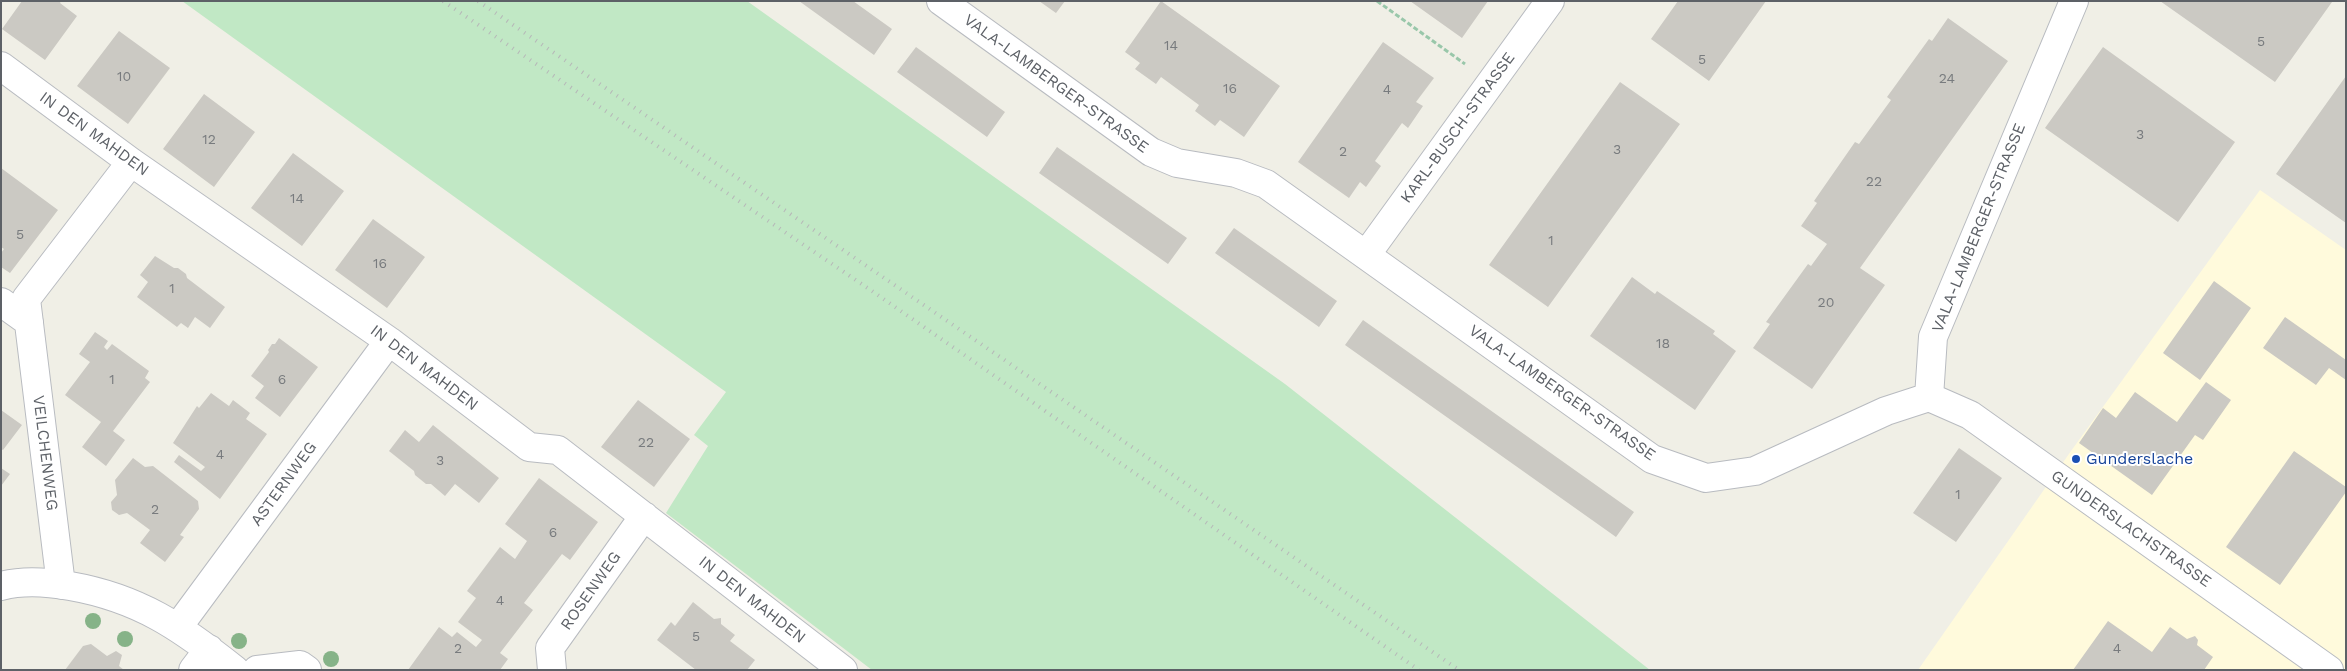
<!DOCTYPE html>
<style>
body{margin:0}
#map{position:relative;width:2347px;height:671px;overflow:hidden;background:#f0efe6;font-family:"Work Sans",sans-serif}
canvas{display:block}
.frame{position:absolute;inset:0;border:2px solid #5d6167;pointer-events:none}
</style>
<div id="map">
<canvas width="2347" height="671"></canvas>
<div class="frame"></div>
</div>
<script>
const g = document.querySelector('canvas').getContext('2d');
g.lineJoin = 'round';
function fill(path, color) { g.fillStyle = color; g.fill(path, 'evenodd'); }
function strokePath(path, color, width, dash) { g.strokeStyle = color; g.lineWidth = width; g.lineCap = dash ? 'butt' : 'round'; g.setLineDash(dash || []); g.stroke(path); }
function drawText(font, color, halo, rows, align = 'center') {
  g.font = font + ' "Work Sans",sans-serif'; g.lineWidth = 4; g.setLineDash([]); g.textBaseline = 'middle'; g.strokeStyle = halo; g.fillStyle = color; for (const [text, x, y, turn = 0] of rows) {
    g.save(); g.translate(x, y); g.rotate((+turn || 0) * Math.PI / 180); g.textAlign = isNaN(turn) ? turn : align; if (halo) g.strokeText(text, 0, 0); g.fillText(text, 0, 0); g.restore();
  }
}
const commercial = new Path2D(`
 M 2260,190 L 2346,250 L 2346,670 L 1918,670 L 2071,451 Z`);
const green = new Path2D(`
 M 182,1 L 747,1 L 1285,384 L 1650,670 L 872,670 L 666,513 L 708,446 L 694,435 L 726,392 Z`);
const building = new Path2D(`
 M 22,1 L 61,1 L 60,3 L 77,16 L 45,60 L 2,29 Z
 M 799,1 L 853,1 L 892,29 L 874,55 Z
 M 1039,1 L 1065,1 L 1056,13 Z
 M 1161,1 L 1280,86 L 1244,137 L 1220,120 L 1215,126 L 1195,111 L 1199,105 L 1161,77 L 1156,84 L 1135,69 L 1140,63 L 1125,52 Z
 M 1410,1 L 1488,1 L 1462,38 Z
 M 1678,1 L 1766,1 L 1709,81 L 1651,39 Z
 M 2160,1 L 2330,1 L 2332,2 L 2275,82 Z
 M 1948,18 L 2008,61 L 1860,268 L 1885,285 L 1812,389 L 1753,348 L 1770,324 L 1766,322 L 1808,264 L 1811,266 L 1827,244 L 1801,226 L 1817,203 L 1814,201 L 1855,142 L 1859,144 L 1891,100 L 1887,97 L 1929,39 L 1932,41 Z
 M 119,31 L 170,68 L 128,124 L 77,86 Z
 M 1383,42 L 1434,78 L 1416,102 L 1423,106 L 1408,128 L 1402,123 L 1375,161 L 1381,166 L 1366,187 L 1360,182 L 1349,198 L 1298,162 Z
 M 916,47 L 1005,112 L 987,137 L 897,72 Z
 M 2103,47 L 2235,142 L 2178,222 L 2045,128 Z
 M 2346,76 L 2346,223 L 2276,174 Z
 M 1620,82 L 1680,124 L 1548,307 L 1489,265 Z
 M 204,94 L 255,132 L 214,187 L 163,149 Z
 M 1057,147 L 1187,238 L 1168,264 L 1039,173 Z
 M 293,153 L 344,191 L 302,246 L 251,208 Z
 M 1,168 L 58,210 L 10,273 L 1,267 L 1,253 L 4,249 L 1,247 Z
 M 373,219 L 425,257 L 387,308 L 335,270 Z
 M 1234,228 L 1337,301 L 1319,327 L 1215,253 Z
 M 155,256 L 174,268 L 178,268 L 186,274 L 187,278 L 225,307 L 210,328 L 195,317 L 188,328 L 181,323 L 177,327 L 137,297 L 148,282 L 140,275 Z
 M 1632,277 L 1655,294 L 1657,291 L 1715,331 L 1713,334 L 1736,351 L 1695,410 L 1590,336 Z
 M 2214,281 L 2251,308 L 2200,380 L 2163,353 Z
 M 2285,317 L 2346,360 L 2346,380 L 2329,368 L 2316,385 L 2263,348 Z
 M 1363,320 L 1634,512 L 1616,537 L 1345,345 Z
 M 95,332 L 108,341 L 104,347 L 107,350 L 112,344 L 149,371 L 145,378 L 150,382 L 113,431 L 125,440 L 106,466 L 82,447 L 101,422 L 65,395 L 90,362 L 79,354 Z
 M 279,338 L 318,367 L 280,417 L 255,398 L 264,386 L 251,376 L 269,352 L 268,350 L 272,344 L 275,344 Z
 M 2206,382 L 2231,400 L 2203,440 L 2195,435 L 2152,495 L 2079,443 L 2103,408 L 2116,418 L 2135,392 L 2177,422 Z
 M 211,393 L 229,406 L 233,400 L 250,413 L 246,419 L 267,434 L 220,499 L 174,462 L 179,455 L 201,471 L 205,467 L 173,443 L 197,406 L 199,408 Z
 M 638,400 L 690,439 L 654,487 L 601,447 Z
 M 1,410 L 22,425 L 3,450 L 1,449 Z
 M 433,425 L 499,478 L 479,503 L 455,484 L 445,496 L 431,484 L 426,484 L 415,475 L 414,471 L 389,451 L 405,430 L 419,442 Z
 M 1959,448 L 2002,478 L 1956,542 L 1913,513 Z
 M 2294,451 L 2346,487 L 2346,492 L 2280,585 L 2226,547 Z
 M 133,458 L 145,467 L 153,466 L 198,501 L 199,509 L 180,535 L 184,537 L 165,562 L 140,543 L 150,530 L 127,513 L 119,515 L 112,510 L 111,502 L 117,495 L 115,480 Z
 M 1,468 L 10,474 L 1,486 Z
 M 539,478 L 598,522 L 570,560 L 562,554 L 524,603 L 533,610 L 500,653 L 508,659 L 500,670 L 408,670 L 439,627 L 452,637 L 457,632 L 476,647 L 482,640 L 458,622 L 476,598 L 467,591 L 500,547 L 515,559 L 527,541 L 505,524 Z
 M 693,602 L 714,619 L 721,618 L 721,624 L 735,635 L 730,641 L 755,660 L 747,670 L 696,670 L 657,640 L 671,622 L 675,626 Z
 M 2108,621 L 2152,652 L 2170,627 L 2187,639 L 2195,636 L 2198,640 L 2197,645 L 2213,657 L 2204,670 L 2073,670 Z
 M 91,644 L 107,656 L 116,651 L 122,655 L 119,666 L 124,670 L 65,670 L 83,646 Z`);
const path = new Path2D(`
 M 1377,1 L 1465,64`);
const street = new Path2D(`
 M 941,1 L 1151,152 L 1177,163 L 1236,173 L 1266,184 L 1652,459 L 1706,478 L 1755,471 L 1886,411 L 1929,397
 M 1,66 L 131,162 L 389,341 L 529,447 L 558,450 L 843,670
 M 1366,255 L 1550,1
 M 1,302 L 29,322
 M 1929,397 L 1970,415 L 2329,670
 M 1929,397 L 1933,337 L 2074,1
 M 61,585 L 26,299 L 131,162
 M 1,586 C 23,580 48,582 70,586 C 139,598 181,627 235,670
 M 178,627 L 389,341
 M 193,670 L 209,649
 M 257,670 L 300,665 L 307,670
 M 552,670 L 550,648 L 644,516`);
const rail = new Path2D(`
 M 443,1 L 872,291 L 1419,670
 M 478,1 L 1459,670`);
const trees = [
 [93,621],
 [125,639],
 [239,641],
 [331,659]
];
const markers = [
 [2076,459,5,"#1a4fb4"]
];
const numberNames = [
 ["5",2261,42],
 ["14",1171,46],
 ["5",1702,60],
 ["10",124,77],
 ["24",1947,79],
 ["16",1230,89],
 ["4",1387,90],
 ["3",2140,135],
 ["12",209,140],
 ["3",1617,150],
 ["2",1343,152],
 ["22",1874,182],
 ["14",297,199],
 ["5",20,235],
 ["1",1551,241],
 ["16",380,264],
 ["1",172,289],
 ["20",1826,303],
 ["18",1663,344],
 ["1",112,380],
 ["6",282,380],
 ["22",646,443],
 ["4",220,455],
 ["3",440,461],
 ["1",1958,495],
 ["2",155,510],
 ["6",553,533],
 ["4",500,601],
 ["5",696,637],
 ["2",458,649],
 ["4",2117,649]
];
const streetNames = [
 ["VALA-LAMBERGER-STRASSE",1056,84,36],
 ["KARL-BUSCH-STRASSE",1458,128,-54],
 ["IN DEN MAHDEN",94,134,36],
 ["VALA-LAMBERGER-STRASSE",1979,228,-68],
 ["IN DEN MAHDEN",424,368,37],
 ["VALA-LAMBERGER-STRASSE",1562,393,35],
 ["VEILCHENWEG",45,453,83],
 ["ASTERNWEG",284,484,-54],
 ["GUNDERSLACHSTRASSE",2131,529,35],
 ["ROSENWEG",591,591,-55],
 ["IN DEN MAHDEN",752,600,38]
];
const transitNames = [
 ["Gunderslache",2086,459]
];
fill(commercial, '#fffadc');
fill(green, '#c1e8c5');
fill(building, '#cbc9c3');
strokePath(street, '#b8bbc0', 30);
strokePath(path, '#99c7aa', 3, [5, 2.5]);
strokePath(street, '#fff', 28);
strokePath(rail, '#b6b7b8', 4, [1, 6]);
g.fillStyle = '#86b388';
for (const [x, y] of trees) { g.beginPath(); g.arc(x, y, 8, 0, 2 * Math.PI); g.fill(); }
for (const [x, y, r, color] of markers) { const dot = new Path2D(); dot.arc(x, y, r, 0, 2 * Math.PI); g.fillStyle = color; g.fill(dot); strokePath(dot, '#fff', 2); }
drawText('14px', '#787b7e', null, numberNames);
drawText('16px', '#5d6167', '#fff', streetNames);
drawText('16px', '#164399', '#fff', transitNames, 'left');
</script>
